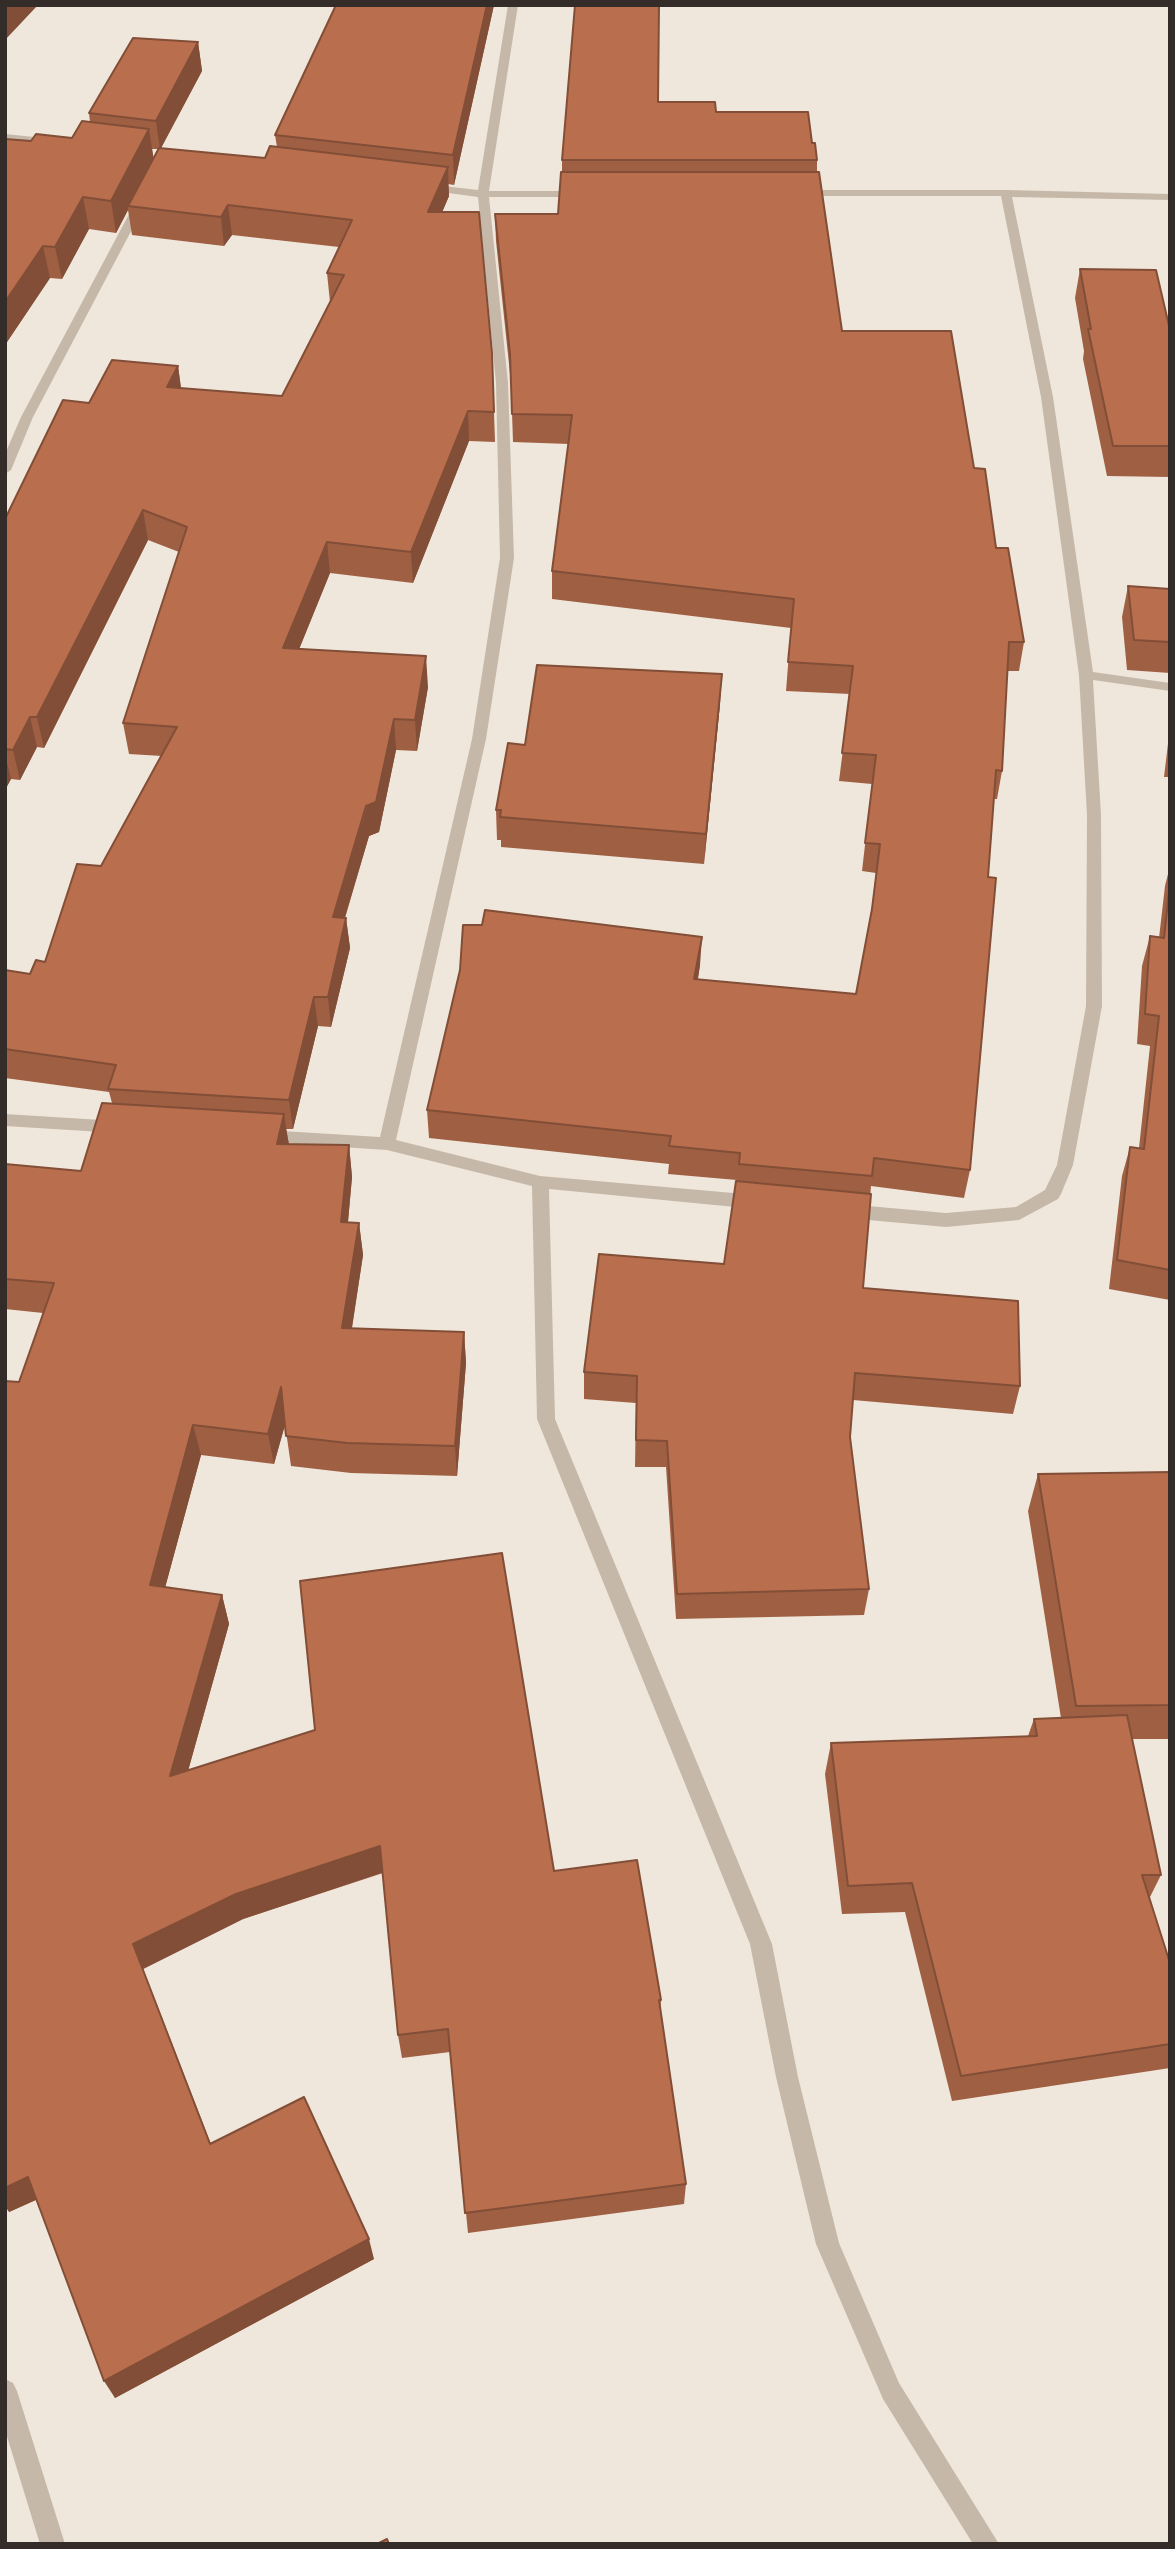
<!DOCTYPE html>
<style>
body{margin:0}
#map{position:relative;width:1175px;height:2549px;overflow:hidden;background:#efe7db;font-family:"Space Grotesk",sans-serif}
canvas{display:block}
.frame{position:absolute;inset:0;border:7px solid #332c28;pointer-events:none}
</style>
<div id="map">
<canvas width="1175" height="2549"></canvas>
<div class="frame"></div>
</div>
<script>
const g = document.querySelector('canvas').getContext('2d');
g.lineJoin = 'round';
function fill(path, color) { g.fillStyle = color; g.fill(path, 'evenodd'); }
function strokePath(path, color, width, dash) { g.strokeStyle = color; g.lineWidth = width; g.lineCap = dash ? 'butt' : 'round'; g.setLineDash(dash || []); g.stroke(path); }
const street = new Path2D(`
 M 508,5 L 518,5 L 489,191 L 583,191 L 589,194 L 583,197 L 489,197 L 508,383 L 514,558 L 486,739 L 396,1140 L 540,1176 L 756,1195 L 765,1202 L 756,1209 L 549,1189 L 555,1419 L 772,1944 L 798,2077 L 839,2243 L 899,2383 L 999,2544 L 973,2544 L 883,2399 L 816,2244 L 776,2077 L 750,1944 L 537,1419 L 532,1186 L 387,1150 L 265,1142 L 257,1136 L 265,1130 L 380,1137 L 472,739 L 500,558 L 496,383 L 478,197 L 426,190 L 420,187 L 426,184 L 478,190 Z
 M 5,134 L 54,139 L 59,142 L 54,145 L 5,140 Z
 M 1006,190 L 1170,194 L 1170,200 L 1012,197 L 1053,397 L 1093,672 L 1170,683 L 1170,691 L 1093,680 L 1101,815 L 1102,1006 L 1073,1165 L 1061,1194 L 1058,1199 L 1019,1220 L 946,1227 L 846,1218 L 837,1211 L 846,1204 L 946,1213 L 1016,1207 L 1045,1190 L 1057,1165 L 1086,1006 L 1087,815 L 1079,675 L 1041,397 L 1001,196 L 800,196 L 794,193 L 800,190 Z
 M 137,199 L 147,201 L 33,417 L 11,470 L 5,474 L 5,454 L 21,417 Z
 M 5,1114 L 118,1121 L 126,1127 L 118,1133 L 5,1126 Z
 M 5,2379 L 13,2383 L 17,2391 L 65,2544 L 40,2544 L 5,2430 Z`);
const wall = new Path2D(`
 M 336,5 L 494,5 L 454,185 L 448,184 L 449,196 L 442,212 L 492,353 L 495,442 L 469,441 L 413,583 L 330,573 L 299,649 L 428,687 L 417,751 L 396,750 L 379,832 L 369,836 L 345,918 L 346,918 L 350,948 L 331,1027 L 318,1026 L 293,1129 L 286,1129 L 289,1144 L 349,1145 L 352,1177 L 348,1222 L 359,1223 L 363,1255 L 352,1328 L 464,1332 L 466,1363 L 457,1476 L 351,1473 L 291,1466 L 285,1424 L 274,1464 L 201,1455 L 165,1587 L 222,1595 L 229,1624 L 188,1771 L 554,1871 L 661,2000 L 660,2011 L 686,2184 L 684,2204 L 468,2233 L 450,2052 L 402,2058 L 398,2035 L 383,1873 L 243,1919 L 143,1969 L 211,2144 L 374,2259 L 115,2398 L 36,2200 L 9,2212 L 19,1382 L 43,1313 L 5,1309 L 5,1164 L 81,1171 L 112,1103 L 109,1092 L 5,1078 L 5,970 L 30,974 L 45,962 L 101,866 L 162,756 L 129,754 L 123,723 L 179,552 L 148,540 L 44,748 L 37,747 L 20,780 L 11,779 L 5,790 L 5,519 L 89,403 L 178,366 L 181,388 L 282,396 L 330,302 L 327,273 L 339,247 L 232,235 L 224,246 L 132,235 L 128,210 L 116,233 L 89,229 L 62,279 L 50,278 L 5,345 L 5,139 L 31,141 L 72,138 L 90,122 L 89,113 L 198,42 L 202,71 L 161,148 L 265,158 L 277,147 L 275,135 ZM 152,149 L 158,149 L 153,158 Z
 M 658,102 L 716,112 L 812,143 L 817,160 L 817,172 L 842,331 L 974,468 L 1024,642 L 1019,671 L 1007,671 L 1002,771 L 997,799 L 994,799 L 988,877 L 970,1170 L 964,1198 L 871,1186 L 863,1288 L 1020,1386 L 1013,1414 L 853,1400 L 850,1437 L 869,1589 L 864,1615 L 676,1619 L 666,1467 L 635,1467 L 636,1403 L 584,1399 L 584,1372 L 724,1264 L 737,1180 L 668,1174 L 669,1164 L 429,1138 L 427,1110 L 700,965 L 698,979 L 856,994 L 871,914 L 876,873 L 862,871 L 872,784 L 839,781 L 850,694 L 786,691 L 791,628 L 552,599 L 552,571 L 569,444 L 513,442 L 511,383 L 496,241 L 495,214 L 558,214 L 562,172 L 562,160 Z
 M 1080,269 L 1170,330 L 1170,477 L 1107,476 L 1083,359 L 1084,351 L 1075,298 Z
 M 1128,586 L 1170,589 L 1170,673 L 1127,670 L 1122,617 Z
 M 720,704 L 704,864 L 501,847 L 501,840 L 497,840 L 496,810 L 525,745 Z
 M 1170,727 L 1170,777 L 1164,777 Z
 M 1170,866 L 1170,1300 L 1109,1289 L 1122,1176 L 1130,1147 L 1139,1148 L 1150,1046 L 1137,1044 L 1142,966 L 1150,936 L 1159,938 L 1165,886 Z
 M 1170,1472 L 1170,1739 L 1132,1739 L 1161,1875 L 1149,1899 L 1170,1963 L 1170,2068 L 952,2101 L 905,1912 L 842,1914 L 825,1774 L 831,1743 L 1028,1736 L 1034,1719 L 1061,1718 L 1028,1511 L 1038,1474 Z`);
const shadedWall = new Path2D(`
 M 5,5 L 38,5 L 5,40 Z
 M 487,5 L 494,5 L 454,185 L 453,155 Z
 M 198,42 L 202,71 L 160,150 L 156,121 Z
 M 149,129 L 154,161 L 128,206 L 128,210 L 116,233 L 111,201 Z
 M 448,167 L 449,196 L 430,241 L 428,212 Z
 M 83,197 L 89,229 L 62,279 L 55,247 Z
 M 228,205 L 232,235 L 224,246 L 221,217 Z
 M 43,246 L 50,278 L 5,345 L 5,302 Z
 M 178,366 L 182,396 L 167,387 Z
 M 468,411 L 469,441 L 413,583 L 411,552 Z
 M 143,510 L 148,540 L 44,748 L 37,717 Z
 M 327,542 L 330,573 L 287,679 L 283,648 Z
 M 426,656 L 428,687 L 417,751 L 415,720 Z
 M 722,674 L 720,704 L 704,864 L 706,834 Z
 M 30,717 L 37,747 L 20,780 L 13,750 Z
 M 394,719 L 396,750 L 379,832 L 369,836 L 336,947 L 333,917 Z
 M 5,755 L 11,779 L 5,790 Z
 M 346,918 L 350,948 L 331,1027 L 328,997 Z
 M 702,937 L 700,965 L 693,1007 L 694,979 Z
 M 314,997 L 318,1026 L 293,1129 L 289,1100 Z
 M 284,1114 L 289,1146 L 277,1144 Z
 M 349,1145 L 352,1177 L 345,1254 L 341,1222 Z
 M 359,1223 L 363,1255 L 347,1359 L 342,1328 Z
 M 464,1332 L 466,1363 L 457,1476 L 455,1446 Z
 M 281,1387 L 287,1418 L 274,1464 L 268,1434 Z
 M 193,1425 L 201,1455 L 158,1614 L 150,1585 Z
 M 222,1595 L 229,1624 L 179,1803 L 170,1776 Z
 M 380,1846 L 384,1872 L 243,1919 L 143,1969 L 133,1944 L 236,1894 Z
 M 28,2177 L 40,2198 L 9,2212 L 5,2206 L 5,2188 Z
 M 369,2239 L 374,2259 L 115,2398 L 104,2381 Z`);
const building = new Path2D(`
 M 336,5 L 487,5 L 453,155 L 275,135 Z
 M 575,5 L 659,5 L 658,102 L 715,102 L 716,112 L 808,112 L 812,143 L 815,143 L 817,160 L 562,160 Z
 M 133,38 L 198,42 L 156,121 L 89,113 Z
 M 82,121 L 149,129 L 111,201 L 83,197 L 55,247 L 43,246 L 5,302 L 5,139 L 31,141 L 36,134 L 72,138 Z
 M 270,146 L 448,167 L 428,212 L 479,212 L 492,353 L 494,412 L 468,411 L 411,552 L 327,542 L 283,648 L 426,656 L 415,720 L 394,719 L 376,802 L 366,806 L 333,917 L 346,918 L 328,997 L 314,997 L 289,1100 L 108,1089 L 116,1065 L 5,1049 L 5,970 L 30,974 L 36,960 L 45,962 L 77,864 L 101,866 L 177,727 L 123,723 L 187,527 L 143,510 L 37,717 L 30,717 L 13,750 L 5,749 L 5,519 L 63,400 L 89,403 L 112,360 L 178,366 L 167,387 L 282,396 L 344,275 L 327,273 L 352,220 L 228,205 L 221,217 L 128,206 L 159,148 L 265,158 Z
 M 561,172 L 819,172 L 842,331 L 951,331 L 974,468 L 985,469 L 996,548 L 1008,548 L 1024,642 L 1009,642 L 1002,771 L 996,770 L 988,877 L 996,878 L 970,1170 L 874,1158 L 872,1176 L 739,1164 L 740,1153 L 669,1146 L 671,1136 L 427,1110 L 460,970 L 463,925 L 482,925 L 485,910 L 702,937 L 694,979 L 856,994 L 872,909 L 880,844 L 865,843 L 876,755 L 842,753 L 853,666 L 788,662 L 794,599 L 552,571 L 572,415 L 512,414 L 510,354 L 495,214 L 558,214 Z
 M 1080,269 L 1156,270 L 1170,330 L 1170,446 L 1113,446 L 1088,329 L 1091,329 Z
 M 1128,586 L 1170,589 L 1170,642 L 1134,640 Z
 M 537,665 L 722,674 L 706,834 L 500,817 L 501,810 L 496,810 L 508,743 L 525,745 Z
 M 1170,882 L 1170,1270 L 1117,1260 L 1130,1147 L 1144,1149 L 1159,1016 L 1145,1014 L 1150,936 L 1164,938 Z
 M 102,1103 L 284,1114 L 277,1144 L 349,1145 L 341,1222 L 359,1223 L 342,1328 L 464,1332 L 455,1446 L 347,1443 L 286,1436 L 281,1387 L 268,1434 L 193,1425 L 150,1585 L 222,1595 L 170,1776 L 315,1730 L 300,1581 L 502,1553 L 554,1871 L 637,1860 L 661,2000 L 659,2000 L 686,2184 L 465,2213 L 448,2029 L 398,2035 L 380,1846 L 236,1894 L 133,1944 L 210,2144 L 304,2097 L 369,2239 L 104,2381 L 28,2177 L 5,2188 L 5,1381 L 19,1382 L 54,1283 L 5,1279 L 5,1164 L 81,1171 Z
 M 736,1181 L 871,1194 L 863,1288 L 1018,1301 L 1020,1386 L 855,1373 L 850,1437 L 869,1589 L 677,1594 L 667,1441 L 636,1440 L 637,1376 L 584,1372 L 599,1254 L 724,1264 Z
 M 1170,1472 L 1170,1705 L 1076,1706 L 1038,1474 Z
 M 1127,1715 L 1161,1875 L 1142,1875 L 1170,1963 L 1170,2044 L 961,2076 L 912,1883 L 848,1886 L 831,1743 L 1037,1736 L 1034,1719 Z
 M 387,2539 L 389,2544 L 377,2544 Z`);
fill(street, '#c6b8a8');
fill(wall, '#9f5f43');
fill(shadedWall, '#824e37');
fill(building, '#b96f4e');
strokePath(building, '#824e37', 2);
</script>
